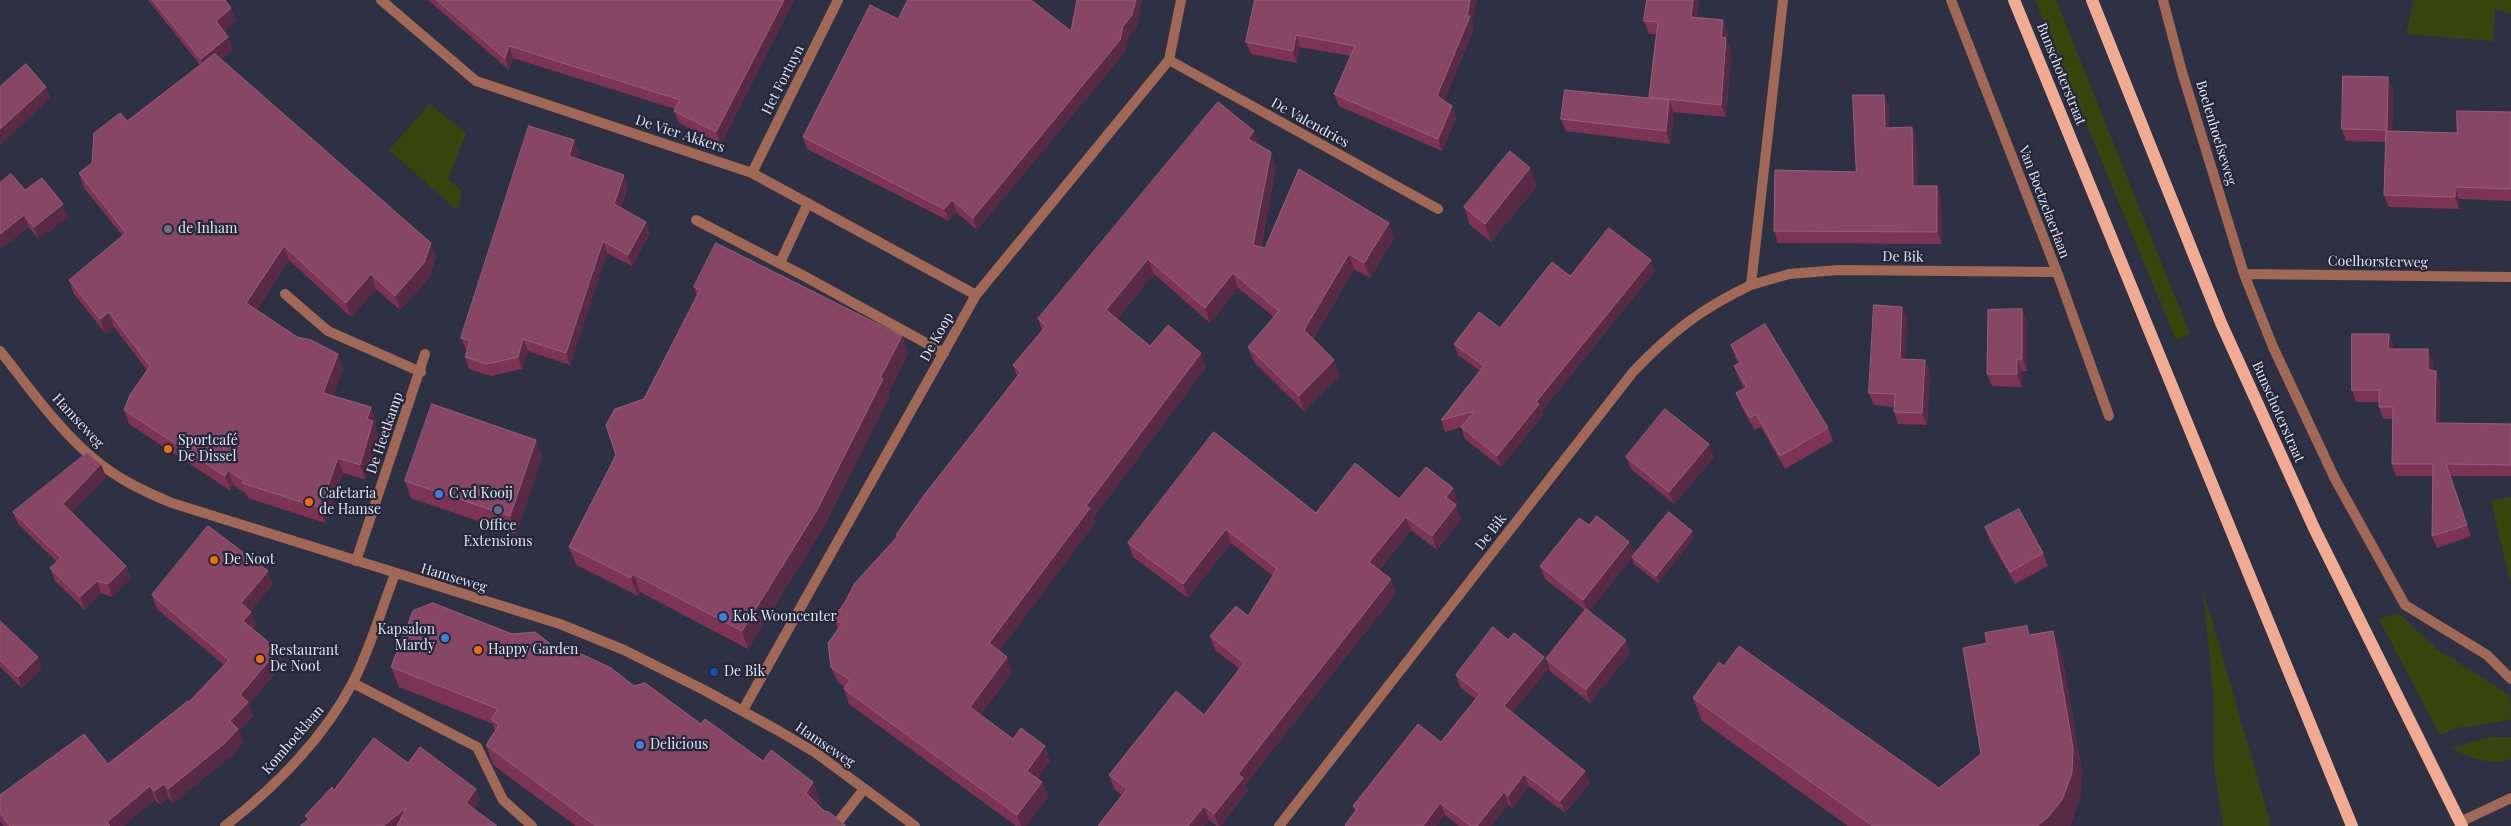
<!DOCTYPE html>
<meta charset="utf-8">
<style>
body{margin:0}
canvas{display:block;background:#2e3144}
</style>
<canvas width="2511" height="826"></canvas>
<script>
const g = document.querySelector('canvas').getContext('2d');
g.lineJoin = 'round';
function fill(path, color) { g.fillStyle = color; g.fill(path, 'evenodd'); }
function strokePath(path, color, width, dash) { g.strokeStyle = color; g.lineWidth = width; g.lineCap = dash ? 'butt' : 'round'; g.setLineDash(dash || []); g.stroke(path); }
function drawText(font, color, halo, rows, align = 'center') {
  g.font = font + ' "Playfair Display",serif'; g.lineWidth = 4.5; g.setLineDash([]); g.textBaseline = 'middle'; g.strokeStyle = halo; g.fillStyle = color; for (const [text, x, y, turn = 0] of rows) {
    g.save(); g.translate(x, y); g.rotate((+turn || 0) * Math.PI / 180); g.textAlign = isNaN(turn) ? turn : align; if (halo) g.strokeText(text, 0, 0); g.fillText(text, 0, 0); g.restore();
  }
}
const green = new Path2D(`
 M 2035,0 L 2056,0 L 2190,334 L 2176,340 Z
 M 2414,0 L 2511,0 L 2511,14 L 2495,9 L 2493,41 L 2406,34 Z
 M 430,104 L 466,133 L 448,179 L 462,191 L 457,210 L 389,150 Z
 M 2511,497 L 2511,585 L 2491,501 Z
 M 2203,590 L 2271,825 L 2269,826 L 2223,826 L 2214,765 L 2214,701 Z
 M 2398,613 L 2438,650 L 2510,695 L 2511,720 L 2457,728 L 2440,735 L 2379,619 Z
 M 2491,737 L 2511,737 L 2511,759 C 2491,766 2470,758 2452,748 Z`);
const service = new Path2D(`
 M 696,220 L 804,276 L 944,353
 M 780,263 L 808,203
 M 285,294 L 328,331 L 421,372
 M 356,561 L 425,354
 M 353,683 L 477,747 L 503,800 L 532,826
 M 835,826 L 864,789`);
const minor = new Path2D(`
 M 381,0 L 476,81 L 752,173 L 976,295
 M 1951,0 L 2057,272 L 2109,416
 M 2163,0 L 2182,72 L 2244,274 L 2273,347 L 2335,479 L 2405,605 L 2487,655 L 2511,679
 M 1169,60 L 1438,209
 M 752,173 L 838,0
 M 2244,274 L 2511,277
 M 1751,285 L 1789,274 L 1839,270 L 2057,272
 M 743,710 L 976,295 L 1169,60 L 1181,0
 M 2460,822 L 2511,798
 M 225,826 C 274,788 322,740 352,684 C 370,650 381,610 395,574
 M 1279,826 L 1633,372 C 1670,333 1702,308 1751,285 L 1783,0`);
const tertiary = new Path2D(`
 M 0,351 C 29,387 57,428 93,458 C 116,478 143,491 172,503 L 560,624 L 624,650 L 704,690 L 779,731 L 816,753 L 915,826`);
const primary = new Path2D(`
 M 2014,0 L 2352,826
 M 2092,0 L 2221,323 L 2314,528 L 2462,826`);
const wall = new Path2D(`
 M 148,0 L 225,0 L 231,8 L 236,21 L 224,31 L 228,37 L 233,49 L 221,59 L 436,257 L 429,278 L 400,310 L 376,289 L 351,317 L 289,260 L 257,310 L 343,368 L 333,396 L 371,407 L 376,422 L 375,426 L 378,436 L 365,479 L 343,473 L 325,523 L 248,498 L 246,494 L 233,485 L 231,491 L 129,424 L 124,410 L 147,370 L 114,327 L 106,334 L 74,294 L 69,280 L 123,236 L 84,188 L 79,173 L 92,163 L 127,121 L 200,65 Z
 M 428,0 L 794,0 L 721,144 L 679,123 L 674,111 L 675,109 L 513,58 L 509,70 Z
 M 1255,0 L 1472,23 L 1474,28 L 1444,101 L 1452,106 L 1456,118 L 1442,151 L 1339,106 L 1334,94 L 1351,56 L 1300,47 L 1297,63 L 1251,54 L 1246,42 Z
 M 1699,0 L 1697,17 L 1728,32 L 1727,40 L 1731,51 L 1726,117 L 1673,112 L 1674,113 L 1670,144 L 1566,131 L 1561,119 L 1650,99 L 1649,97 L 1656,34 L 1649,34 L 1644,21 Z
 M 898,19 L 1071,31 L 1137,27 L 1128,38 L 1125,52 L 977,230 L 956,212 L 949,221 L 807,149 L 803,137 Z
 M 2393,90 L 2392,131 L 2457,133 L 2511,112 L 2511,201 L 2459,199 L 2459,209 L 2389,207 L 2384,195 L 2386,142 L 2346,141 L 2342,129 Z
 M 1884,95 L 1889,107 L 1889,128 L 1912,127 L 1916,139 L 1917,186 L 1941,198 L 1942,244 L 1778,243 L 1774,231 L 1856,172 Z
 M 1260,146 L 1276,167 L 1261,247 L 1265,248 L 1394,238 L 1370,278 L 1354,269 L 1313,339 L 1340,375 L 1304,411 L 1254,362 L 1248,347 L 1274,317 L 1238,288 L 1210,323 L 1154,274 L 1117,319 L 1150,346 L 1206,367 L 1093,518 L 1095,523 L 999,651 L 1012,672 L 980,715 L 1013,739 L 1050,761 L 1037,778 L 1042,782 L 1048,797 L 1026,826 L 1016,826 L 849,704 L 844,689 L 845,688 L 837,681 L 831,667 L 838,629 L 834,618 L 897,537 L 896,535 L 1017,376 L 1013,365 L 1042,330 L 1038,319 Z
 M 579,152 L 576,159 L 628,186 L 621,208 L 650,233 L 632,266 L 607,253 L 570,365 L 528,351 L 522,369 L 491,376 L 469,369 L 465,357 L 467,350 L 466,350 L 461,338 Z
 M 0,183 L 25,190 L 68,217 L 38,239 L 29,227 L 2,248 L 0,245 Z
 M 1537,186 L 1491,242 L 1470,225 L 1464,207 Z
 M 1655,271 L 1541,412 L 1543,415 L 1501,467 L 1465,439 L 1461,427 L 1445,432 L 1441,420 L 1480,371 L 1458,355 L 1454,344 L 1500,328 L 1570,276 Z
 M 694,287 L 902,336 L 908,354 L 888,394 L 889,397 L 823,528 L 748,649 L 640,592 L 638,596 L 576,565 L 569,547 L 697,296 Z
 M 1902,307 L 1907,319 L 1905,359 L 1925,360 L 1930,373 L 1927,425 L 1898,424 L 1894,412 L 1894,407 L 1874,405 L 1869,393 Z
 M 2027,322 L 2027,371 L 2022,371 L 2022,387 L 1992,386 L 1987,374 Z
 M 2389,334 L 2393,346 L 2393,349 L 2433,361 L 2433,371 L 2436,371 L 2440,382 L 2439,423 L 2511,424 L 2511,476 L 2450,476 L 2471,536 L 2437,548 L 2432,536 L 2433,476 L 2396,476 L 2392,464 L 2393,419 L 2383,419 L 2379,407 L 2379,402 L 2356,402 L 2352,390 Z
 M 1731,345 L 1828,428 L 1833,441 L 1785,469 L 1761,427 L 1755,430 L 1741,406 L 1736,393 L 1744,388 L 1739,379 L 1734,366 L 1739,364 L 1735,357 Z
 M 536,440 L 542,457 L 516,534 L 411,498 L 405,481 Z
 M 1626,457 L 1714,457 L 1674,504 L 1631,469 Z
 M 106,477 L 72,512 L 126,566 L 131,579 L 112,597 L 101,593 L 85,610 L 55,581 L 50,568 L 57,562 L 18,524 L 13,512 Z
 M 1399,499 L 1458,502 L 1456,505 L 1461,519 L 1437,550 L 1411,530 L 1379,570 L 1396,593 L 1245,785 L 1248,791 L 1220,826 L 1217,826 L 1209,820 L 1204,826 L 1098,826 L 1122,795 L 1114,789 L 1109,775 L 1204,715 L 1240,669 L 1215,650 L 1210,636 L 1248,616 L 1273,576 L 1231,543 L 1188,598 L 1133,557 L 1128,543 Z
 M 1589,525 L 1629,542 L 1634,555 L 1589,611 L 1630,653 L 1590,703 L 1550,671 L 1546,659 L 1585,610 L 1545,579 L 1540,566 Z
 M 1985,527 L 2043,553 L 2048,566 L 2015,584 L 1989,539 Z
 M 1694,538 L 1658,583 L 1634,564 L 1632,557 Z
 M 273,584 L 250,611 L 256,625 L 253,629 L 278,650 L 283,664 L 249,704 L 253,716 L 239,731 L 243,743 L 230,757 L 173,803 L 169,798 L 160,805 L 155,800 L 123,826 L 4,826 L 0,821 L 0,795 L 108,764 L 189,702 L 224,665 L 157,609 L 152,595 Z
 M 0,621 L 42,669 L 22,688 L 0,667 Z
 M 512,634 L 558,650 L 634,686 L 763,761 L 813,782 L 821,803 L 818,806 L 824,811 L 846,826 L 576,826 L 493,765 L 486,745 L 495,731 L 493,724 L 399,687 L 391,667 Z
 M 2030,635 L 2062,655 L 2082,772 L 2080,797 L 2071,824 L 2069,826 L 1848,826 L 1702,721 L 1693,698 L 1724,666 L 1939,788 L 1981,754 Z
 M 1508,640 L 1548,669 L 1512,713 L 1590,783 L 1565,813 L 1529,786 L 1512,808 L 1508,804 L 1491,826 L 1459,826 L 1445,815 L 1436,826 L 1345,826 L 1345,825 L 1355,811 L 1353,806 L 1441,742 L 1475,699 L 1460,687 L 1456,675 Z`);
const shadedWall = new Path2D(`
 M 784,0 L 794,0 L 721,144 L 716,132 Z
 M 1136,0 L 1142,0 L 1137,27 L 1128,38 L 1125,52 L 977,230 L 973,218 L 1123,26 Z
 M 1470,0 L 1477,0 L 1472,23 L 1474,28 L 1441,108 L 1437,96 L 1467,16 Z
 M 1693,0 L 1699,0 L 1695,29 L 1691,17 Z
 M 231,8 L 236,21 L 220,34 L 216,21 Z
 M 1723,20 L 1728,32 L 1727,40 L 1731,51 L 1726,117 L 1721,105 L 1721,37 Z
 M 1296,35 L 1300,47 L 1297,63 L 1293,51 Z
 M 228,37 L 233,49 L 205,72 L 201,59 Z
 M 509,46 L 513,58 L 509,70 L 505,58 Z
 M 2388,77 L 2393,90 L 2392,142 L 2387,130 Z
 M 46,87 L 51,98 L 0,145 L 0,129 Z
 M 1884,95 L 1889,107 L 1889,140 L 1885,128 Z
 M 1669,100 L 1674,113 L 1670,144 L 1666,131 Z
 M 1452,106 L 1456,118 L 1442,151 L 1438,139 Z
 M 1912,127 L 1916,139 L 1918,198 L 1913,186 Z
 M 1254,131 L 1260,146 L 1248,139 Z
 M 574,140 L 579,152 L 573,168 L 569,156 Z
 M 1271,152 L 1276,167 L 1258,259 L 1253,245 Z
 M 1530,168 L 1537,186 L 1491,242 L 1485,224 Z
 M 624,175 L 628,186 L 618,216 L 614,204 Z
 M 1937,186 L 1941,198 L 1942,244 L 1937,232 Z
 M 2455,187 L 2459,199 L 2459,209 L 2455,197 Z
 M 952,200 L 956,212 L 949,221 L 944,209 Z
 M 63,204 L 68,217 L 38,239 L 34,227 Z
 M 24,215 L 29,227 L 2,248 L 0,242 L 0,234 Z
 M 646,222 L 650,233 L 632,266 L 628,255 Z
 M 1389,223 L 1394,238 L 1370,278 L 1364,263 Z
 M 603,241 L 607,253 L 570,365 L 566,353 Z
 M 431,243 L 436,257 L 429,278 L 400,310 L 395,296 Z
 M 284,246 L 289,260 L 252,318 L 246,303 Z
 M 1349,254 L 1354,269 L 1309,345 L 1304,330 Z
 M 1148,259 L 1154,274 L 1112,325 L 1106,310 Z
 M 1651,260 L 1655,271 L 1541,412 L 1543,415 L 1501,467 L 1497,456 L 1536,402 Z
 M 1233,273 L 1238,288 L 1210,323 L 1205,308 Z
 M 371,274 L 376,289 L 351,317 L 346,303 Z
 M 1902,307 L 1907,319 L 1904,371 L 1900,359 Z
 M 2022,309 L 2027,322 L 2027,371 L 2022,359 Z
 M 109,312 L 114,327 L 106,334 L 100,319 Z
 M 2389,334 L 2393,346 L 2393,361 L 2388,349 Z
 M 902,336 L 908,354 L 888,394 L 889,397 L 823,528 L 748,649 L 742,631 L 880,378 Z
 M 523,339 L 528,351 L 522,369 L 518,357 Z
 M 2428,349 L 2433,361 L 2433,382 L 2428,370 Z
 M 1201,353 L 1206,367 L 1093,518 L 1095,523 L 994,658 L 989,643 L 1086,506 Z
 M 338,354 L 343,368 L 329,407 L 323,393 Z
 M 2017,359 L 2022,371 L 2022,387 L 2017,374 Z
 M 1334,360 L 1340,375 L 1304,411 L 1299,396 Z
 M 1925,360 L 1930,373 L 1927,425 L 1922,413 Z
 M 2436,371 L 2440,382 L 2439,435 L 2435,423 Z
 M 371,407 L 376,422 L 375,426 L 378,436 L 365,479 L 360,465 L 367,419 Z
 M 536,440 L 542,457 L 516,534 L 510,516 Z
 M 1709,444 L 1714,457 L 1674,504 L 1669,492 Z
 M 338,458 L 343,473 L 325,523 L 320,508 Z
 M 101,464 L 106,477 L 68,516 L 63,504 Z
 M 228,470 L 233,485 L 231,491 L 225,476 Z
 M 1453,488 L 1458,502 L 1451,511 L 1446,497 Z
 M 1456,505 L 1461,519 L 1437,550 L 1432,536 Z
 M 1406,517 L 1411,530 L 1374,576 L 1369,562 Z
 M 1226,529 L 1231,543 L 1188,598 L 1183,584 Z
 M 1692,531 L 1694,538 L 1658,583 L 1656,576 Z
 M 1629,542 L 1634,555 L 1588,613 L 1583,600 Z
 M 126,566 L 131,579 L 112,597 L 108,584 Z
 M 268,571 L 273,584 L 246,617 L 241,603 Z
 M 633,574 L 640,592 L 638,596 L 631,578 Z
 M 1391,579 L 1396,593 L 1245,785 L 1248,791 L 1220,826 L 1219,826 L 1214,814 L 1238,774 Z
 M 97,581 L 101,593 L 85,610 L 80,597 Z
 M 251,612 L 256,625 L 248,634 L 243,621 Z
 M 2053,631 L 2062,655 L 2082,772 L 2080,797 L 2071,824 L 2069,826 L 2037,826 Z
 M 1626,640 L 1630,653 L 1590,703 L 1586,690 Z
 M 278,650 L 283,664 L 249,704 L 253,716 L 239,731 L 243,743 L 230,757 L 173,803 L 168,789 L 230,721 L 240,695 Z
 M 38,657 L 42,669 L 22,688 L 18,677 Z
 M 1007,657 L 1012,672 L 975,722 L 970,707 Z
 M 1544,657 L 1548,669 L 1508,718 L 1504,706 Z
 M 1045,746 L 1050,761 L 1032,785 L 1027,771 Z
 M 1585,771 L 1590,783 L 1565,813 L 1560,801 Z
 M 1524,774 L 1529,786 L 1512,808 L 1508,796 Z
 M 813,782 L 821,803 L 813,814 L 806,793 Z
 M 1042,782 L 1048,797 L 1026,826 L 1021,826 L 1017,815 Z
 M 164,784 L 169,798 L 160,805 L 154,791 Z
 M 150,786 L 155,800 L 123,826 L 109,826 L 107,822 Z
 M 476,789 L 480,801 L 471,815 L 466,803 Z
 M 1504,792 L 1508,804 L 1491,826 L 1477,826 Z
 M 1440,803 L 1445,815 L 1436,826 L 1423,826 Z
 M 1204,806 L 1209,820 L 1204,826 L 1188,826 Z
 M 406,808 L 403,826 L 383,826 Z`);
const building = new Path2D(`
 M 153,0 L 225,0 L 231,8 L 216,21 L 228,37 L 201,59 Z
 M 437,0 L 784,0 L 716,132 L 674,111 L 680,100 L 509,46 L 505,58 Z
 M 908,0 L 1031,0 L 1071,31 L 1077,0 L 1136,0 L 1132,15 L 1123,26 L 1120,40 L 973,218 L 952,200 L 944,209 L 803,137 L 870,5 L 898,19 Z
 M 1255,0 L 1470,0 L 1467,16 L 1470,16 L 1437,96 L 1452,106 L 1438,139 L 1334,94 L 1355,46 L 1296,35 L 1293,51 L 1246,42 Z
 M 1647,0 L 1693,0 L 1691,17 L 1723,20 L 1721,37 L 1726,38 L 1721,105 L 1649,97 L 1658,22 L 1644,21 Z
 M 215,54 L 431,243 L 424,263 L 395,296 L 371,274 L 346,303 L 284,246 L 246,303 L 297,337 L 311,340 L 338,354 L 323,393 L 371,407 L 367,419 L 373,421 L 360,465 L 338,458 L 320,508 L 242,483 L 244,481 L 228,470 L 225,476 L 124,410 L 130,395 L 150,366 L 109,312 L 100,319 L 69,280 L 126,233 L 79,173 L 92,163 L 94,133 L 120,113 L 127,121 Z
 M 26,64 L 46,87 L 0,129 L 0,87 Z
 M 2343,76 L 2388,77 L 2387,130 L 2342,129 Z
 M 1565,90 L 1669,100 L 1666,131 L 1561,119 Z
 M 1853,95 L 1884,95 L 1885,128 L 1912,127 L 1913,186 L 1937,186 L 1937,232 L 1774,231 L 1775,170 L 1856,172 Z
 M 1218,102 L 1254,131 L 1248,139 L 1271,152 L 1253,245 L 1265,248 L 1299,169 L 1389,223 L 1364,263 L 1349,254 L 1304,330 L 1334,360 L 1299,396 L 1248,347 L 1279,311 L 1233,273 L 1205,308 L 1148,259 L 1106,310 L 1150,346 L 1168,325 L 1201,353 L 1086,506 L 1090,508 L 989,643 L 1007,657 L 970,707 L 1013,739 L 1021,728 L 1045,746 L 1027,771 L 1042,782 L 1017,815 L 844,689 L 850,680 L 831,667 L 828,643 L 842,624 L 834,618 L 845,602 L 855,583 L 898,536 L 896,535 L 925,494 L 1021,372 L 1013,365 L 1046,326 L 1038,319 Z
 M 2457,111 L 2511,112 L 2511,189 L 2455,187 L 2455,197 L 2384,195 L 2386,131 L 2457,133 Z
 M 529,126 L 574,140 L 569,156 L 624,175 L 614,204 L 646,222 L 628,255 L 603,241 L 566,353 L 523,339 L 518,357 L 487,364 L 465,357 L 470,341 L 461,338 Z
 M 1510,151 L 1530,168 L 1485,224 L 1464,207 Z
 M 11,174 L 25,190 L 42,178 L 63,204 L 34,227 L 24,215 L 0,234 L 0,183 Z
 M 1609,228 L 1651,260 L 1536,402 L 1539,404 L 1497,456 L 1461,427 L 1475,411 L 1441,420 L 1484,366 L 1454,344 L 1479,312 L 1500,328 L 1552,262 L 1570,276 Z
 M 716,243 L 902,336 L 880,378 L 883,379 L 817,510 L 742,631 L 633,574 L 631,578 L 569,547 L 616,455 L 606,425 L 615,409 L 644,399 L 700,290 L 694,287 Z
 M 1874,305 L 1902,307 L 1900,359 L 1925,360 L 1922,413 L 1894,412 L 1895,394 L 1869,393 Z
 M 2022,309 L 2022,359 L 2017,359 L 2017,374 L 1987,374 L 1988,310 Z
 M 1765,324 L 1828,428 L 1780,456 L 1756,414 L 1750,418 L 1736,393 L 1747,387 L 1734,366 L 1741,362 L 1731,345 Z
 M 2352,334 L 2389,334 L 2388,349 L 2428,349 L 2428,370 L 2436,371 L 2435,423 L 2511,424 L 2511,465 L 2446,464 L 2467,525 L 2432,536 L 2433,464 L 2392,464 L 2393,407 L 2379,407 L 2379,390 L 2352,390 Z
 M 432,404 L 536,440 L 510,516 L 405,481 Z
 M 1665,409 L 1709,444 L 1669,492 L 1626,457 Z
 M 1214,432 L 1316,513 L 1355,463 L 1399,499 L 1426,467 L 1453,488 L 1446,497 L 1456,505 L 1432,536 L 1406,517 L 1369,562 L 1391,579 L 1238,774 L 1243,778 L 1214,814 L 1204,806 L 1188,826 L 1098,826 L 1127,789 L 1109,775 L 1176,691 L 1204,715 L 1244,663 L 1210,636 L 1236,606 L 1248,616 L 1277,569 L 1226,529 L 1183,584 L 1128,543 Z
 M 87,453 L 101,464 L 63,504 L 126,566 L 108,584 L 97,581 L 80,597 L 50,568 L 61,558 L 13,512 Z
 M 2019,509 L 2043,553 L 2010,572 L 1985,527 Z
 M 1669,512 L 1692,531 L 1656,576 L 1632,557 Z
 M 1597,516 L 1629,542 L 1583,600 L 1540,566 L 1579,518 L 1589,525 Z
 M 208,526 L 268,571 L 241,603 L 251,612 L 243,621 L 278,650 L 240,695 L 248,702 L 230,721 L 238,729 L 225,743 L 168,789 L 164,784 L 154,791 L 150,786 L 107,822 L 110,826 L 10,826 L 0,813 L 0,795 L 84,734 L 108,764 L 188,701 L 189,702 L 229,660 L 152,595 Z
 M 433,603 L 512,634 L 535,632 L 558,650 L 562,645 L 611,668 L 634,686 L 645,683 L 701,724 L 705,719 L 763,761 L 771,750 L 813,782 L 806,793 L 824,811 L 829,812 L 846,826 L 596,826 L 486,745 L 499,725 L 491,719 L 498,709 L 391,667 L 413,611 Z
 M 1586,609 L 1626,640 L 1586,690 L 1546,659 Z
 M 0,621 L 38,657 L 18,677 L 0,660 Z
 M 2027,626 L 2029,635 L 2053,631 L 2073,748 L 2072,773 L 2062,800 L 2048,817 L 2037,826 L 1873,826 L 1693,698 L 1719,662 L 1724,666 L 1739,646 L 1939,788 L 1981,754 L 1963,648 L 1987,643 L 1985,633 Z
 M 1493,627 L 1508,640 L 1514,633 L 1544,657 L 1504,706 L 1585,771 L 1560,801 L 1524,774 L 1508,796 L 1504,792 L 1477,826 L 1471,826 L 1440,803 L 1423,826 L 1347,826 L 1345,825 L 1357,809 L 1353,806 L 1418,724 L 1441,742 L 1480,694 L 1456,675 Z
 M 374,738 L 408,763 L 420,747 L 476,789 L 466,803 L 497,826 L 397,826 L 406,808 L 383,826 L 300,826 L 309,819 L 305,816 L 332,787 L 334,790 Z`);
const markers = [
 [168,229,5,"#6b7280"],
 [168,449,5,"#e8710a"],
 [439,494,5,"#3f7fe0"],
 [309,502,5,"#e8710a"],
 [498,510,5,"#5c6f8a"],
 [214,560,5,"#e8710a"],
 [723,617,5,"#3f7fe0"],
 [445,638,5,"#3f7fe0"],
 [478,650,5,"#e8710a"],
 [260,659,5,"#e8710a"],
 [714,672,5,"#1a4fb4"],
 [640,745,5,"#3f7fe0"]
];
const streetNames = [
 ["Bunschoterstraat",2061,74,68],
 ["Het Fortuyn",783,80,-63],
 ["De Valendries",1310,123,29],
 ["Boelenhoefseweg",2216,133,73],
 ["De Vier Akkers",680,134,18],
 ["Van Boetzelaerlaan",2044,202,69],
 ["De Bik",1903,257,1],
 ["Coelhorsterweg",2378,262,1],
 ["De Koop",937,337,-61],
 ["Bunschoterstraat",2278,412,66],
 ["Hamseweg",78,421,47],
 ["De Heetkamp",385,433,-71],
 ["De Bik",1491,532,-52],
 ["Hamseweg",454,578,17],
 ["Komhoeklaan",293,740,-49],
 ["Hamseweg",825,745,34]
];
const poiNames = [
 ["de Inham",178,229],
 ["Sportcafé",178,441],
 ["De Dissel",178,457],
 ["Cafetaria",319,494],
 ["de Hamse",319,510],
 ["C vd Kooij",449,494],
 ["Office",498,526,"center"],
 ["Extensions",498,542,"center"],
 ["De Noot",224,560],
 ["Kok Wooncenter",733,617],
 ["Kapsalon",435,630,"right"],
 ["Mardy",435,646,"right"],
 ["Happy Garden",488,650],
 ["Restaurant",270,651],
 ["De Noot",270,667],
 ["De Bik",724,672],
 ["Delicious",650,745]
];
fill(green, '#36470d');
strokePath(service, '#a16955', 10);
strokePath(minor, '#a16955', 10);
strokePath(tertiary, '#a16955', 10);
strokePath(primary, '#f1ab93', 12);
fill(wall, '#7d3354');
fill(shadedWall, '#592a46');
fill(building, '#884665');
strokePath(building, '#965f7b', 1);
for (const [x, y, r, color] of markers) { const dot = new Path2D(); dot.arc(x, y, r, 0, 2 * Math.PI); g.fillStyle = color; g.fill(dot); strokePath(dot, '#24273a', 2); }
drawText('14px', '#e2e4f1', '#24273a', streetNames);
drawText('14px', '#e2e4f1', '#24273a', poiNames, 'left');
</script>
